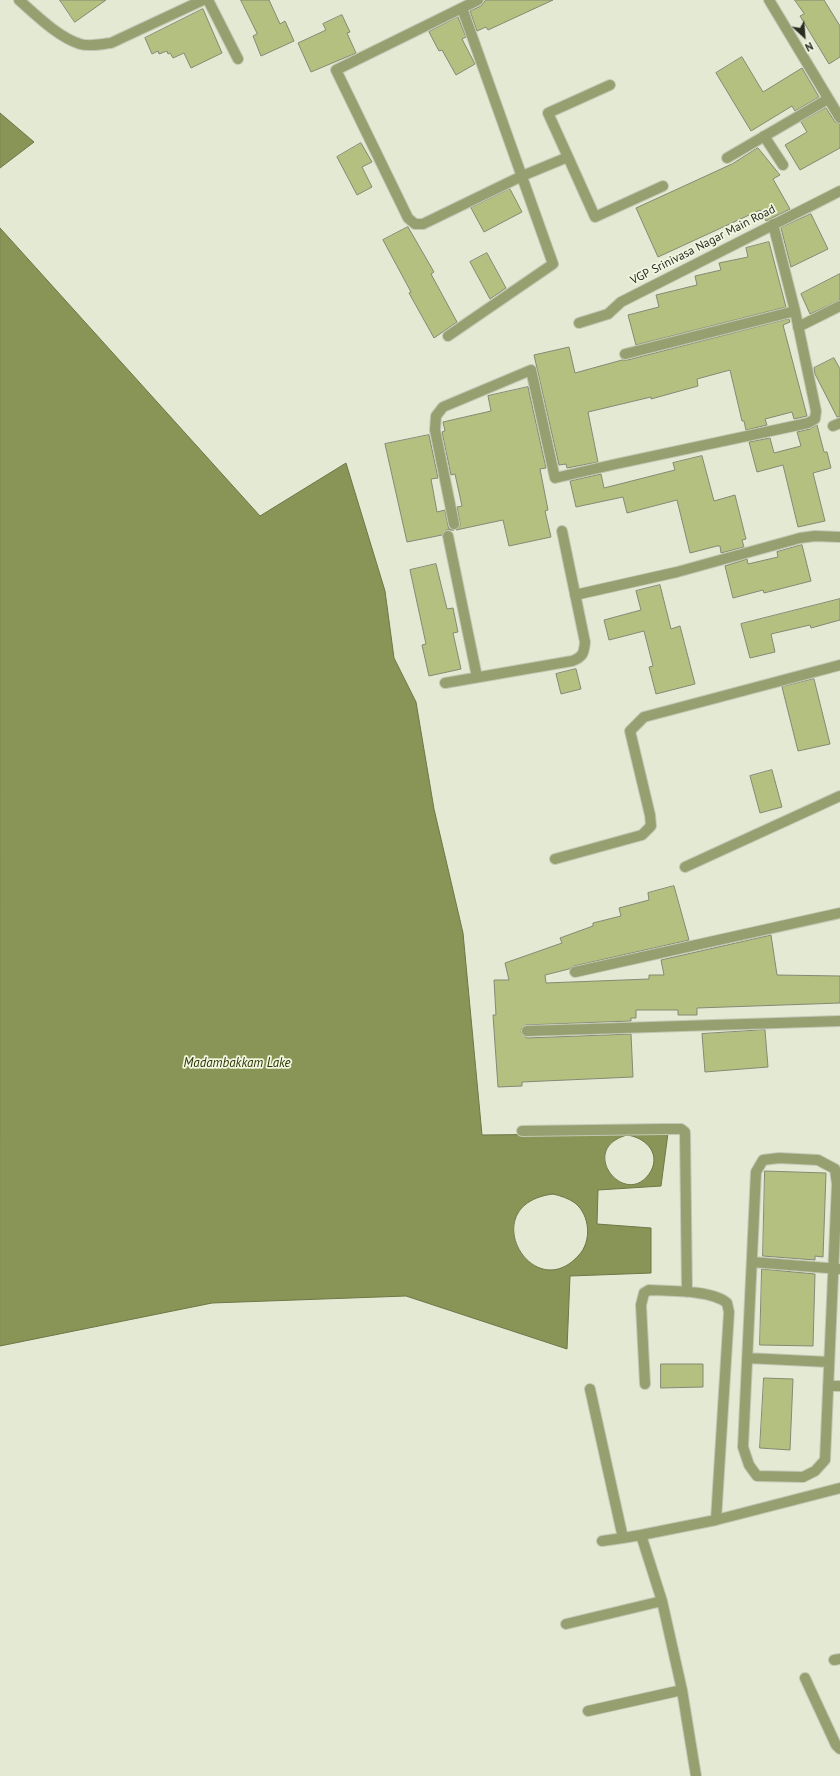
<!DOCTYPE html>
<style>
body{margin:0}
#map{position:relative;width:840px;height:1776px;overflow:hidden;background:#e4e9d3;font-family:"PT Sans",sans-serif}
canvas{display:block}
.north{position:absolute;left:784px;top:16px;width:40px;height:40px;-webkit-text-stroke:3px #f1f6e0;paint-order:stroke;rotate:154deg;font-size:11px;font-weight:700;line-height:16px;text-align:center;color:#2a2c24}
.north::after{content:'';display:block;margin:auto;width:14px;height:18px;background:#2a2c24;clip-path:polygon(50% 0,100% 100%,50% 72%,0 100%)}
</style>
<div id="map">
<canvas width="840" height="1776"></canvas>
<div class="north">N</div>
</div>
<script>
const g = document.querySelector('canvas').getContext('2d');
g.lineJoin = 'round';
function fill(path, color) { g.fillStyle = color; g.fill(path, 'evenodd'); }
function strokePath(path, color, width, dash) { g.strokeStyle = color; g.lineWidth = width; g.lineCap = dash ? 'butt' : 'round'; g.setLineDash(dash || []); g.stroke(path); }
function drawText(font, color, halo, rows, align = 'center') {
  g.font = font + ' "PT Sans",sans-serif'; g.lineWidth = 3.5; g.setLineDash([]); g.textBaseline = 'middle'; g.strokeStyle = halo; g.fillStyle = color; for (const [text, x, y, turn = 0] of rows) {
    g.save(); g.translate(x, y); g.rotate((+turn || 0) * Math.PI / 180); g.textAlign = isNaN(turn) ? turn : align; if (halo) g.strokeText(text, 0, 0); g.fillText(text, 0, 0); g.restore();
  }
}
const water = new Path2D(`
 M 0,113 L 34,142 L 0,168 Z
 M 0,228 L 260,516 L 346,463 L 385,591 L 394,658 L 416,702 L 434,809 L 463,933 L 482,1135 L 668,1133 L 661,1186 L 598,1190 L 597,1224 L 651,1228 L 651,1273 L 570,1276 L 567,1349 L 406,1296 L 212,1303 L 0,1346 ZM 627,1135 C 644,1137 661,1152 651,1171 C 627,1212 575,1149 627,1135 ZM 553,1194 C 561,1196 568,1198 575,1203 C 590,1215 592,1241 579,1255 C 532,1308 473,1204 553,1194 Z`);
const building = new Path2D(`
 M 60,0 L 106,0 L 75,22 Z
 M 241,0 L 269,0 L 280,24 L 285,21 L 294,41 L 261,56 L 253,36 L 257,34 Z
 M 486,0 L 553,0 L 488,30 L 486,27 L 477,31 L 470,11 L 481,6 Z
 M 795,0 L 824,0 L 840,26 L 840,57 L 829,64 L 800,16 L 804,14 Z
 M 203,9 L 222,53 L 191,68 L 184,53 L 173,58 L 170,53 L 168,54 L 167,51 L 159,54 L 158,51 L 152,54 L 145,38 Z
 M 342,15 L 350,32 L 347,33 L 356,53 L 311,72 L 298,43 L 326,30 L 323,24 Z
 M 458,17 L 466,37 L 462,39 L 475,64 L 456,75 L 442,50 L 439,51 L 429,32 Z
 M 742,57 L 763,92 L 802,68 L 819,97 L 795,111 L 792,106 L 751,131 L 716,73 Z
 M 826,108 L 835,122 L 840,124 L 840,148 L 800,170 L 785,145 L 807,132 L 801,122 Z
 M 361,143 L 372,162 L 362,167 L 372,187 L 357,195 L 337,157 Z
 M 758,148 L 780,175 L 773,179 L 790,209 L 766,221 L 760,210 L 658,257 L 636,208 L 732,164 Z
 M 510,189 L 522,212 L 484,232 L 471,208 Z
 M 811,214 L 828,249 L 791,267 L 781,228 Z
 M 408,227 L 434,272 L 431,274 L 457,322 L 434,338 L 409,293 L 411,292 L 383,240 Z
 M 769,242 L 786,307 L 636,345 L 628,315 L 659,307 L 656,295 L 697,285 L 695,276 L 721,270 L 719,263 L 748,257 L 746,248 Z
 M 487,253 L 506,288 L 490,299 L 470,262 Z
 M 840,274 L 840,300 L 810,314 L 801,294 Z
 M 789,319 L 790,322 L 783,325 L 807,416 L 794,419 L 792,412 L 765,419 L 767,425 L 746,430 L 744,421 L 742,421 L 730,370 L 697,379 L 698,386 L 651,399 L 651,397 L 588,412 L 598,462 L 567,468 L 566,464 L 559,465 L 534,355 L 569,347 L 575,373 L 622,360 L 627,360 Z
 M 834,358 L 840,369 L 840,417 L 837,417 L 815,374 L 814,368 Z
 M 528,387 L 546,468 L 540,469 L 548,510 L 545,511 L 551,537 L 509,546 L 503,520 L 456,530 L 460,526 L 460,523 L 457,507 L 462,506 L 455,474 L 451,475 L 442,432 L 445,431 L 443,422 L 491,411 L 488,396 Z
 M 817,425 L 824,452 L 827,452 L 831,468 L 813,473 L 825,521 L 798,527 L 783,465 L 757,472 L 749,442 L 770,438 L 774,453 L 801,446 L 797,432 L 810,429 Z
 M 429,435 L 438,478 L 431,479 L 437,512 L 445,510 L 448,526 L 449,529 L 454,530 L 446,530 L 442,535 L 407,542 L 385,444 Z
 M 702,456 L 714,501 L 735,495 L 746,539 L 742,540 L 744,547 L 721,553 L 720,546 L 717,546 L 690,553 L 677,500 L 627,513 L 623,497 L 576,507 L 570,481 L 601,474 L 604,488 L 675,470 L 673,463 Z
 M 802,545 L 811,581 L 764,593 L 763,590 L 733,598 L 725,566 L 747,559 L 748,564 L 778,557 L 777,552 Z
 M 436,564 L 447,609 L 453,608 L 458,632 L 453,633 L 461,669 L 429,676 L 422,645 L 426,644 L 410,570 Z
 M 660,585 L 671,629 L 680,626 L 695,684 L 656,694 L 649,667 L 653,666 L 644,631 L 609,640 L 604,620 L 641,610 L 636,591 Z
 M 840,599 L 840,620 L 811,628 L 810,625 L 771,634 L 775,652 L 750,658 L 741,624 Z
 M 576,669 L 581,689 L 561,694 L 556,674 Z
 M 814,679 L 830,744 L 798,751 L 782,687 Z
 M 772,770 L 782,807 L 760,813 L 750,776 Z
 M 674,886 L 689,940 L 574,966 L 569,969 L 545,975 L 546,983 L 649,979 L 649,975 L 664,975 L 661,960 L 771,935 L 777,975 L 840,976 L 840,1003 L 697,1008 L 697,1015 L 678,1015 L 678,1010 L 636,1010 L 636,1018 L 631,1018 L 631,1021 L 526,1025 L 522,1028 L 521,1032 L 524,1036 L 527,1038 L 631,1034 L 633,1077 L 522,1082 L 522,1086 L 498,1087 L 493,1015 L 496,1015 L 494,980 L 509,980 L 505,963 L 562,943 L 560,938 L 593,926 L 593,923 L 621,916 L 619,908 L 649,900 L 648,893 Z
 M 765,1030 L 768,1067 L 705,1072 L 702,1034 Z
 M 765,1171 L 826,1173 L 823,1257 L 815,1256 L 815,1260 L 763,1256 Z
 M 762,1269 L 815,1274 L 813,1346 L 760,1345 Z
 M 661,1364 L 703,1364 L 703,1387 L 661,1388 Z
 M 764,1378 L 793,1379 L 790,1450 L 760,1448 Z`);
const minor = new Path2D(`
 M 19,0 C 36,15 58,37 80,44 C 89,47 101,44 111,43 L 203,0
 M 208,0 L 238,59
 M 478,0 L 336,70 L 408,218 L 415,224 L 423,224 L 522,176 L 568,157 L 595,217 L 663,186
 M 769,0 L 840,118
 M 764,136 L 783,165
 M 568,157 L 548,113 L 610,85
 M 727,158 L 828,99
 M 579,323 L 608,314 L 621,302 L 840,191
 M 798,327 L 840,306
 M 448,336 L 553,264 L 462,8
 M 625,354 L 795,311
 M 833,426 L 840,423
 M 454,524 L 435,430 L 436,416 L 443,407 L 531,370 L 555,478 L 616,464 L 808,423 L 815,419 L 816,411 L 795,311 L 773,224
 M 448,536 L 477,677
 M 575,595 L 677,572 L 800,538 L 815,536 L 840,537
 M 445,683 L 572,661 C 583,657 584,653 585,642 L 562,531
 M 555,859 L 642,835 L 651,826 L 650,815 L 630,731 L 644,717 L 840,665
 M 685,867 L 840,796
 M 575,972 L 840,913
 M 527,1031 L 840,1021
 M 522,1131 L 664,1129 L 681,1129 L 685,1132 L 687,1292
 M 779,1158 L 818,1160 L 835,1169 L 837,1184 L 825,1460 L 815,1471 L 803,1477 L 757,1476 L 749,1465 L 743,1447 L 756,1172 L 763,1160 Z
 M 752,1262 L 840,1269
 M 747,1358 L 829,1362
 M 645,1384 L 641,1305 L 644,1293 L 649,1290 C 669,1291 712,1290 727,1303 L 729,1312 L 716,1520 L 840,1488
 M 828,1386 L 840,1386
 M 590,1389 L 623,1538 L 641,1535
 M 602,1541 L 623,1538
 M 566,1624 L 662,1601
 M 834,1660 L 840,1659
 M 805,1678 L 836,1745 L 840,1749
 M 588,1711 L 682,1690
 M 696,1776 L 682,1690 L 662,1601 L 641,1535 L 716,1520`);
const streetNames = [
 ["VGP Srinivasa Nagar Main Road",703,245,-27]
];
const waterNames = [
 ["Madambakkam Lake",237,1063]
];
fill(water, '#899556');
strokePath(water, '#6c7647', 1);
fill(building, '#b3c080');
strokePath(building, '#848975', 1);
strokePath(minor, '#c3c7b4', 12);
strokePath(minor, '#969f70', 10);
drawText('12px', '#2a2c24', '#f1f6e0', streetNames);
drawText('italic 13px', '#2e3402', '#f1f6e0', waterNames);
</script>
